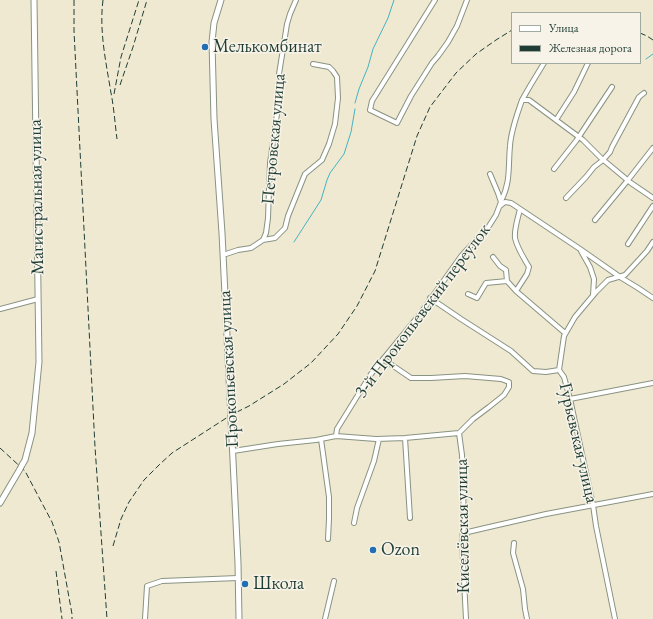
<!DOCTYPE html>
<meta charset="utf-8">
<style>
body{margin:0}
#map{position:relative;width:653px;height:619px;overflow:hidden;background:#f0e9d1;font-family:"EB Garamond",serif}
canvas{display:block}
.legend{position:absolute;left:511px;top:12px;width:130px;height:52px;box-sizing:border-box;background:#f7f3e8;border:1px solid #a1aaa0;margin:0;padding:5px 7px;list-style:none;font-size:12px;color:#1f3d34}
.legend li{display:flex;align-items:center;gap:8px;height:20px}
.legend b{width:20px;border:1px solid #a1aaa0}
</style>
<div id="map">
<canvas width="653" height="619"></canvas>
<ul class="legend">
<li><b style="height:5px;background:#fff"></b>Улица</li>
<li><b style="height:5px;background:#1f3d34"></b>Железная дорога</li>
</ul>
</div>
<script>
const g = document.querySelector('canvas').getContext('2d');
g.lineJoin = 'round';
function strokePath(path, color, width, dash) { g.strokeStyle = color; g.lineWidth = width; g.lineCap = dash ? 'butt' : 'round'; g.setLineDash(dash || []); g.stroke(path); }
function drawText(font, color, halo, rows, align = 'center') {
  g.font = font + ' "EB Garamond",serif'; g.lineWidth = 3; g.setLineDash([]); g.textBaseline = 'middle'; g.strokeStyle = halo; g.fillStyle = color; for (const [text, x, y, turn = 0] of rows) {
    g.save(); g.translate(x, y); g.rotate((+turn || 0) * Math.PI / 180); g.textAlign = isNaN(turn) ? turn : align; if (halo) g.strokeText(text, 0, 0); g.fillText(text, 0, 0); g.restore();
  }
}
const stream = new Path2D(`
 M 646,59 L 653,54
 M 355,103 L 359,89 L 368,67 L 373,49 L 388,18 L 394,0
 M 294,242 L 321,200 L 327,180 L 330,173 L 344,154 L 351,132 L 355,109`);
const minor = new Path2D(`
 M 435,0 L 372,101 L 370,110 L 397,123 L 411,96 L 432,63 L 438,56 L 448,42 L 457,26 L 467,0
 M 522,100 L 530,86 L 544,63
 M 556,120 L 574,92 L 588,63
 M 554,169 L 576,141 L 612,87
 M 566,198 L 586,177 L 594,167 L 603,160 L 610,152 L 612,147 L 639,97 L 644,93
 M 501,201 C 511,182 508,166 510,146 C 511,130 517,115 522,100 L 529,100 L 583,140 L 601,158 L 631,183 L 653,198
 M 500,206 L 505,202 L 511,203 L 580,249 L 620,277 L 638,288 L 653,298
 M 520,209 C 518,218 514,229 515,238 C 517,248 524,258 529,267 L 527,274 L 516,291 L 565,333
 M 595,220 L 628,180 L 653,148
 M 263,240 L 275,238 L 285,228 L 288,216 L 305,174 L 322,160 L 329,144 L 335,124 L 338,98 L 337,77 L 333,71 L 329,67 L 313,64
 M 628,244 L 653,206
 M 581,251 L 590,267 L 594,279 L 593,295
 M 226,254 L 238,250 L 251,248 L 263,240 L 266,233 L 268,218 L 270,163 L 280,93 L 279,74 L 287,24 L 290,14 L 296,0
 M 493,257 L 500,266 L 506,270 L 507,281 L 516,291
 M 468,294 L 477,298 L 486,283 L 507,281
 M 430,298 L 461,319 L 511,351 L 533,371 L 546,372 L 559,370
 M 0,309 L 38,299
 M 559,370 L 564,377 L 570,399 L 593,505 L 596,526 L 615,619
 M 559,370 L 564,336 L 575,317 L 596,292 L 608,280 L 625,275 L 647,251 L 653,242
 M 570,399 L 653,383
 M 459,433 L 462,455 L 464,520 L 462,541 L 466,619
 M 336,436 L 337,429 L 371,374 L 420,314 L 462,255 L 489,226 L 496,215 L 501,202 L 498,193 L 490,174
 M 405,438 L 410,518
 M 321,439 L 329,497 L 329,519 L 328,539
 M 233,451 L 278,444 L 316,440 L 336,436 L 376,439 L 405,438 L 459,433 L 473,419 L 489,407 L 504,395 L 509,387 L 509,382 L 501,379 L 465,376 L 431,378 L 411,378 L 383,359
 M 354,523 L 357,508 L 374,461 L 379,439
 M 462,541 L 468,532 L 485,528 L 546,514 L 653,494
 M 514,543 L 513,553 L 523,589 L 525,609 L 527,619
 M 145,619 L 147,586 L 162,581 L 238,578
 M 325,619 L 334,581`);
const major = new Path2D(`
 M 221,0 L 214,23 L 212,42 L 214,119 L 222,233 L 238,563 L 239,619
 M 22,465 L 25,460 L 32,433 L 39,362 L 34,0
 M 0,503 L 20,469`);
const rail = new Path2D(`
 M 74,0 L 74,31 L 95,447 L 107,619
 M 103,0 C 99,31 106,62 111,93 C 114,108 115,124 117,139
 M 640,33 L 647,36 L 653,40
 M 120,85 L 133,47 L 147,0
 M 114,94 L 121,57 L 139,0
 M 0,448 L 25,471 L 52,522 L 59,542 L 72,614 L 72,619
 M 113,546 L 121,519 L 129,502 L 144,480 L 160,464 L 172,453 L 231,415 L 249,406 L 284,384 L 311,363 L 338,334 L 357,306 L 375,271 L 417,136 L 430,107 L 456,73 L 476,54 L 496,40 L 512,30
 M 56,571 L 62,619`);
const majorBridge = new Path2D(`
 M 20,469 L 22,465`);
const markers = [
 [205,47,4,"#1f6fb2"],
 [373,550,4,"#1f6fb2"],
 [245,584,4,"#1f6fb2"]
];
const poiNames = [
 ["Мелькомбинат",213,47],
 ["Ozon",381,550],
 ["Школа",253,584]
];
const streetNames = [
 ["Петровская улица",274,139,-85],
 ["Магистральная улица",37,197,-91],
 ["3-й Прокопьевский переулок",423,311,-53],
 ["Прокопьевская улица",229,369,-93],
 ["Гурьевская улица",578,443,77],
 ["Киселёвская улица",463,526,-91]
];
strokePath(stream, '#44b2c1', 1);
strokePath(minor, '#889382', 6);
strokePath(major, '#889382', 7);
strokePath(minor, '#fff', 4);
strokePath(major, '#fff', 5);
strokePath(rail, '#1f3d34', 1, [6, 3]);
strokePath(majorBridge, '#889382', 7, []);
strokePath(majorBridge, '#fff', 5);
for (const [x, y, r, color] of markers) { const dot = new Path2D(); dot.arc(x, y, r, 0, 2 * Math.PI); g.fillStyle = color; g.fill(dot); strokePath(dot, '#f7f3e8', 1.5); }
drawText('18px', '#1f3d34', '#f7f3e8', poiNames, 'left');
drawText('18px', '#1f3d34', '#f7f3e8', streetNames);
</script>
